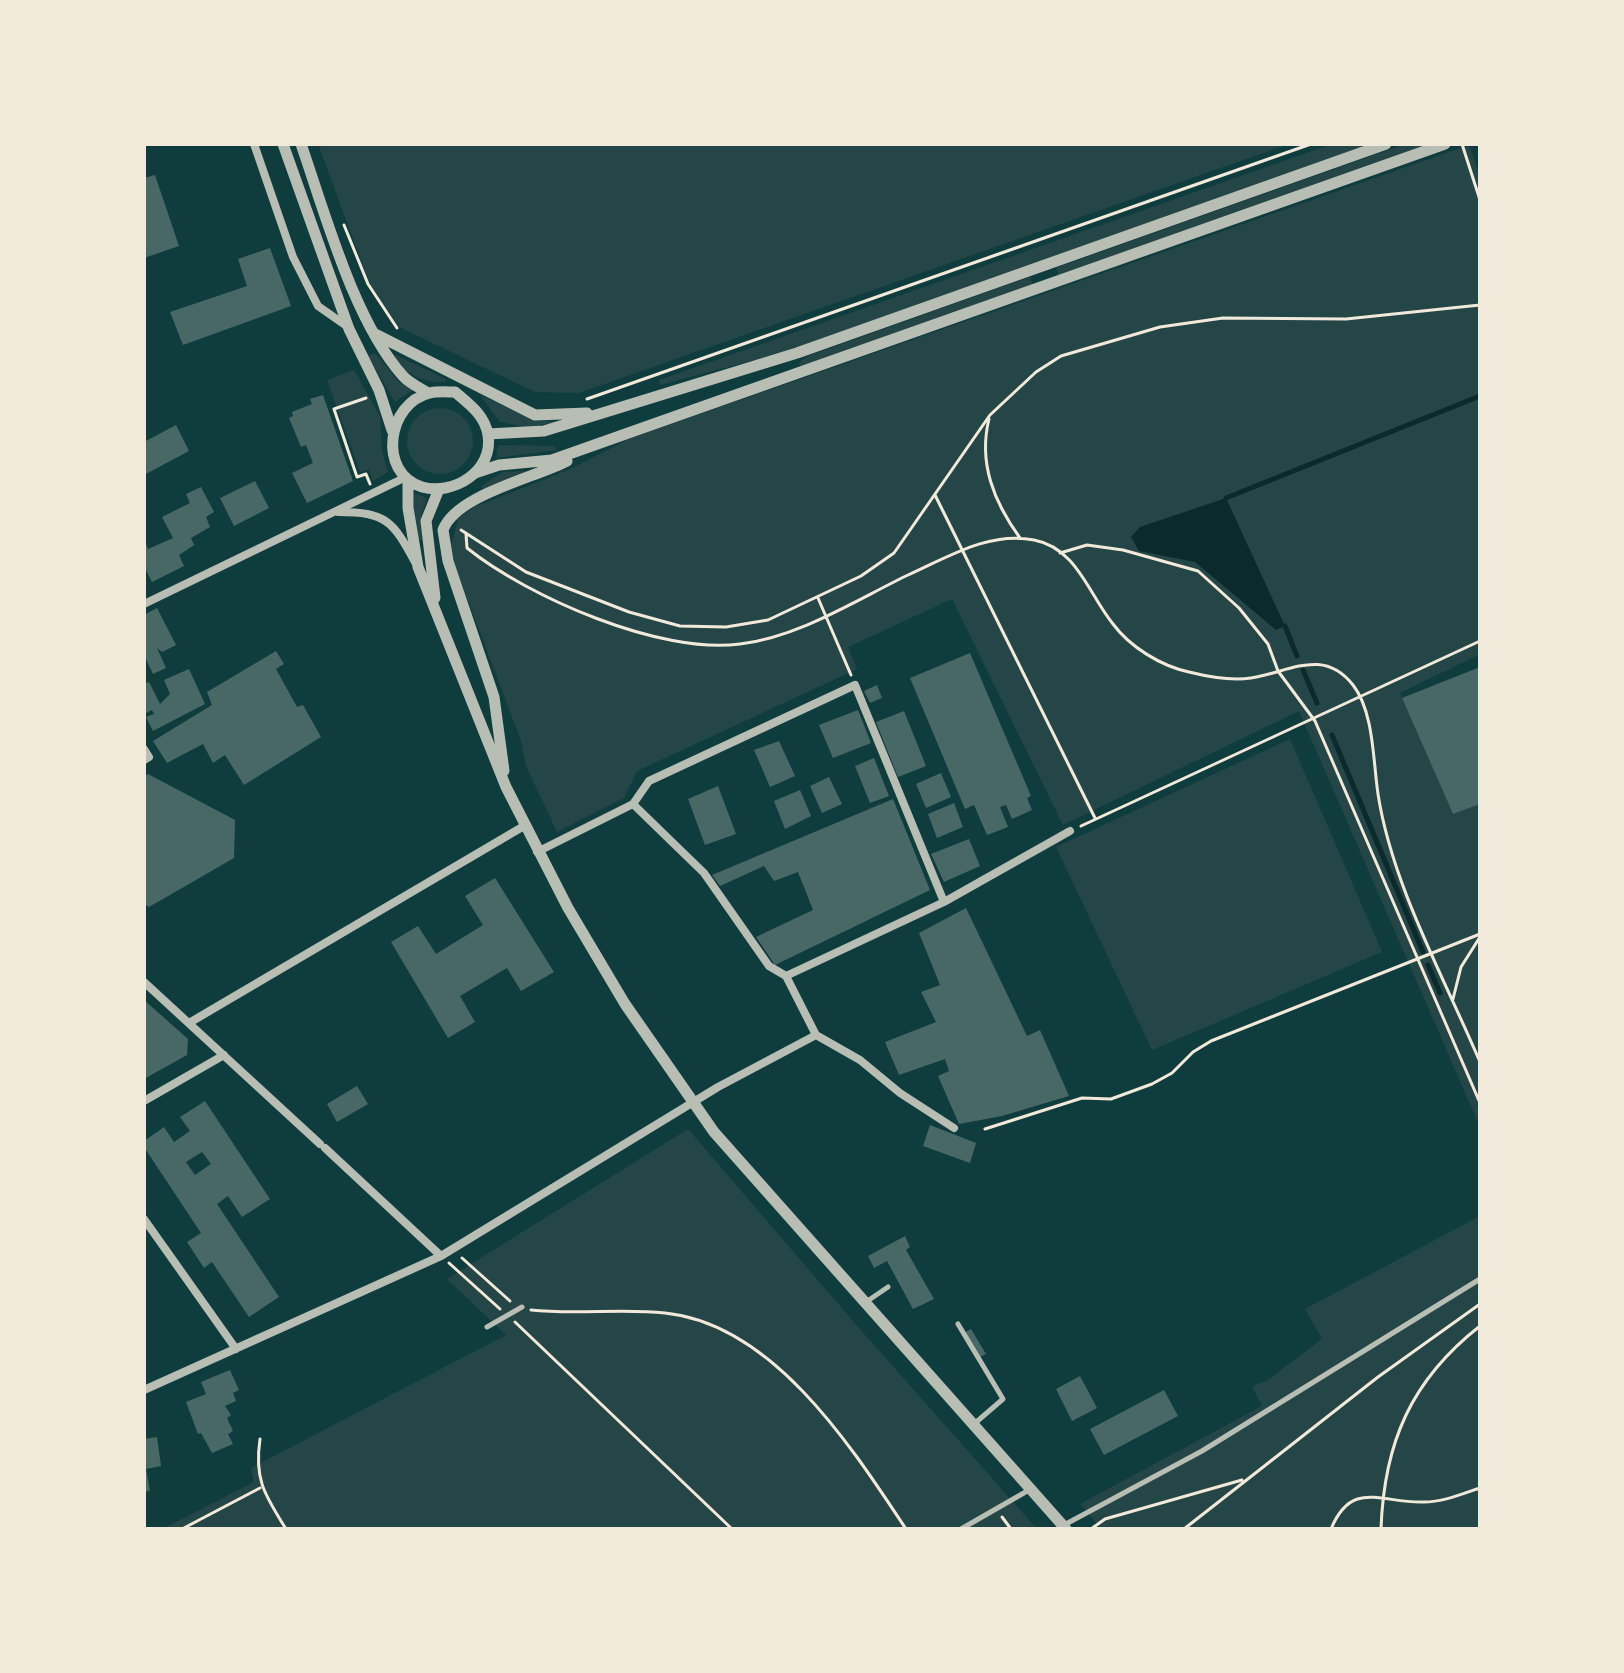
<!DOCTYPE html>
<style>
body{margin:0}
#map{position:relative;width:1624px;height:1673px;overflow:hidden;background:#0f3d3e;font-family:"Alegreya Sans",sans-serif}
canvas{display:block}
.frame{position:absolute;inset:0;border:146px solid #f1e9da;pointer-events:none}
</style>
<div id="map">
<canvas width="1624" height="1673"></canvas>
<div class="frame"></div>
</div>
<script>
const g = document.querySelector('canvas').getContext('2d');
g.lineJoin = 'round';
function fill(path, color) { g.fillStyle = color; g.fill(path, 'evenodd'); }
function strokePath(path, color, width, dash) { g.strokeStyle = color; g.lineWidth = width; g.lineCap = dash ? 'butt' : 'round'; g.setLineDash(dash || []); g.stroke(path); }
const green = new Path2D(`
 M 318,144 L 1289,144 L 579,393 L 535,392 L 399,327 L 369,282 Z
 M 1332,144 L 1375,144 L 792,350 L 660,385 L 659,380 Z
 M 1405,144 L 1431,144 L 1059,276 L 1056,268 Z
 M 1469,145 L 1480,175 L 1480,654 L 1400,693 L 1453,814 L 1480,804 L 1480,1127 L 1299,711 L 1063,825 L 952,599 L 848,647 L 857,669 L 637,771 L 624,798 L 557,832 L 526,766 L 521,741 L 456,568 L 451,546 L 458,519 L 474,507 L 568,470 L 629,439 Z
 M 1030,277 L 1033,285 L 801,367 L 799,363 L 808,356 Z
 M 389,352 L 446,379 L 445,382 C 419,383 404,372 389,352 Z
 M 375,353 L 399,382 L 413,390 L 395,402 L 368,356 Z
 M 354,370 L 380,416 L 382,451 L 388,472 L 373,481 L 369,470 L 360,472 L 327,380 Z
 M 480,395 L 534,420 L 558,422 L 526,427 L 500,422 Z
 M407 441a33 33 0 1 1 66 0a33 33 0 1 1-66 0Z
 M 498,445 L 554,446 L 557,450 L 496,458 Z
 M 531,471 L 483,490 L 481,486 L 503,472 Z
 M 414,493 L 427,498 L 421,516 L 422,540 L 415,540 Z
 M 1290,739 L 1382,952 L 1152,1050 L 1056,847 Z
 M 688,1129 L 852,1320 L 1037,1529 L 162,1529 L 254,1482 L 251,1468 L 506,1335 L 447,1279 Z
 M 1480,1216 L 1480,1529 L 1102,1529 L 1080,1504 L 1262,1406 L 1252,1387 L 1269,1379 L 1322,1339 L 1305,1309 Z`);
const water = new Path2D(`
 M 1226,498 L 1285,626 L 1276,630 L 1195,562 L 1139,551 L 1131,537 L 1140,527 Z`);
const stream = new Path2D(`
 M 1226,498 L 1480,396
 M 1285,626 L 1297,656
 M 1303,670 L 1317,703
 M 1332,735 L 1423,952
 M 1428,965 L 1440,993`);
const building = new Path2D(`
 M 155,175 L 179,246 L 144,258 L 144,178 Z
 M 270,248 L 291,306 L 183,345 L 170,312 L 247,286 L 238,259 Z
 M 323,395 L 353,481 L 307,503 L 292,473 L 313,463 L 306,445 L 301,447 L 289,418 L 293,416 L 292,412 L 312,404 L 310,399 Z
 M 176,425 L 189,451 L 144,475 L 144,442 Z
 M 255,481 L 269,508 L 234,526 L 220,498 Z
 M 201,487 L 214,512 L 206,517 L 210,527 L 191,538 L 194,545 L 179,555 L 184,566 L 152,582 L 144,566 L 144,539 L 148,549 L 173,538 L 162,517 L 190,503 L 186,494 Z
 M 157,608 L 176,645 L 162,652 L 157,648 L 166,668 L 153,674 L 144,655 L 144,615 Z
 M 276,651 L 284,664 L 276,669 L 297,707 L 303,705 L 321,737 L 244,785 L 225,755 L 213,763 L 203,744 L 167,763 L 153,741 L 212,705 L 207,692 Z
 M 970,653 L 1031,796 L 1027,798 L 1032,810 L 1012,819 L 1006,805 L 1000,807 L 1008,827 L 987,835 L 974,805 L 965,809 L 910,678 Z
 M 1480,667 L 1480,804 L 1453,814 L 1402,698 Z
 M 189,669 L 205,704 L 153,731 L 146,717 L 154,714 L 152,710 L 144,714 L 144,684 L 149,682 L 160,704 L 170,694 L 164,680 Z
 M 877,685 L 882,698 L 870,703 L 864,691 Z
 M 858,710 L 871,743 L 833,758 L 819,725 Z
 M 904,711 L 926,766 L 898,777 L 876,722 Z
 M 779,741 L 795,776 L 770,787 L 754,750 Z
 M 874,758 L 889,796 L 870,803 L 855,766 Z
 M 941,773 L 951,797 L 926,808 L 916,784 Z
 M 148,774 L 235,820 L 234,858 L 149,907 L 144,904 L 144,776 Z
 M 829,777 L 842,804 L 822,813 L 810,786 Z
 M 718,786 L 736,834 L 705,845 L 688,799 Z
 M 800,790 L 811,816 L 785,829 L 774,801 Z
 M 893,799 L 930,890 L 775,965 L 756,937 L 813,910 L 798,872 L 774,881 L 764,866 L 720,886 L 712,875 Z
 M 954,803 L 963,827 L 937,838 L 928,814 Z
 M 969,839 L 980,866 L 944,882 L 931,854 Z
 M 495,878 L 554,972 L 521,991 L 507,968 L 460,996 L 475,1022 L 448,1038 L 391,942 L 418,926 L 436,954 L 483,925 L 465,896 Z
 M 966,908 L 1027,1036 L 1040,1030 L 1069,1096 L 1002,1116 L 959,1124 L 938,1076 L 949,1071 L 945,1059 L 899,1075 L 885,1042 L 936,1022 L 921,992 L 940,985 L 919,933 Z
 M 144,1000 L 188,1039 L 187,1055 L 144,1079 Z
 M 357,1086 L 368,1104 L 337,1122 L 327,1104 Z
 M 205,1101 L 270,1199 L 242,1217 L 228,1196 L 217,1204 L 279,1297 L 249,1317 L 212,1262 L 204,1268 L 187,1242 L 201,1233 L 144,1147 L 144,1141 L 164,1127 L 174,1142 L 190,1131 L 180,1117 ZM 202,1152 L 211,1164 L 195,1175 L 186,1162 Z
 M 930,1125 L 976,1143 L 970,1163 L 923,1146 Z
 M 905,1236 L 910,1247 L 906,1250 L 934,1299 L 913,1309 L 887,1261 L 874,1268 L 868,1256 Z
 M 971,1329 L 986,1354 L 976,1359 L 962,1334 Z
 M 230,1370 L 239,1390 L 233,1393 L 236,1401 L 225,1406 L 231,1415 L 227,1418 L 233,1431 L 228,1434 L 233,1444 L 212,1453 L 201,1433 L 198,1434 L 186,1402 L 206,1394 L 201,1382 Z
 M 1080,1376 L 1097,1408 L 1072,1421 L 1056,1389 Z
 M 1164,1390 L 1178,1416 L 1104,1455 L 1090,1429 Z
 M 157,1437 L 161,1466 L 146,1469 L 150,1490 L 144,1493 L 144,1439 Z`);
const path = new Path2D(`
 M 1462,144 L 1480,200
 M 344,225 L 368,284 L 397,328
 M 366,398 L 334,409 L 357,477 L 366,474 L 370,484
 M 587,399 L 1311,144
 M 989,419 C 978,463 994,502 1020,538
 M 935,495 L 1095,818
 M 461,530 L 526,572 L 629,612 L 680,626 L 726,627 L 768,620 L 861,576 L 894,553 L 990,415 L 1036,372 L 1061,356 L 1160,327 L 1223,318 L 1346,319 L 1480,305
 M 466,534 L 467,548 C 528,597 661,655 740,644 C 799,637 856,600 908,575 C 948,557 989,531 1034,540 C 1077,548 1089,595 1113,624 C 1130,647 1161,666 1189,672 C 1209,677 1230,681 1251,678 C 1290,672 1323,647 1353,685 C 1374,712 1373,761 1378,794 C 1392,885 1444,977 1480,1062
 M 1060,553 L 1087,545 L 1123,550 L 1198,571 L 1239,608 L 1268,644 L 1278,671 L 1315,721 L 1480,1103
 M 818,598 L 851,675
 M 1081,826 L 1480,641
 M 1453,999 L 1461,967 L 1480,937
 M 985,1129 L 1082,1098 L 1111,1099 L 1152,1084 L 1172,1073 L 1193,1052 L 1211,1041 L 1480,934
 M 462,1258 L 510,1301
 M 449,1263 L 500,1309
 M 531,1310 C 576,1315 621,1308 665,1313 C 773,1324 851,1446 906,1529
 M 515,1322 L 732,1529
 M 260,1439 C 254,1480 265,1495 286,1529
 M 1002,1517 L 1011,1529
 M 182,1529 L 260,1488
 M 1091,1529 L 1105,1519 L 1242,1480
 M 1184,1529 L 1378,1377 L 1480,1304
 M 1331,1529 C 1352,1478 1383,1504 1424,1502 C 1443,1502 1462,1494 1480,1488
 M 1381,1529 C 1384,1443 1411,1380 1480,1326`);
const service = new Path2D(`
 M 866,1302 L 888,1287
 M 958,1324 L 1003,1399 L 974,1424
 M 487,1327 L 522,1307
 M 1064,1525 L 1202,1451 L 1480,1279
 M 961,1529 L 1029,1490`);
const minor = new Path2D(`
 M 254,144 L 293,257 L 318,306 L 348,327
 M 338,512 C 386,512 393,521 415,562
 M 144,604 L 404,478
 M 144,749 L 149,757 L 144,760
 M 633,804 L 704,873 L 769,966 L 786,976
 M 537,852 L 633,804 L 649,781 L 855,685 L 944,902
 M 144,982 L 320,1144
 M 189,1023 L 524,826
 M 816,1035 L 786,976 L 944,902 L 1070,831
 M 816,1035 L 860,1060 L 900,1093 L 954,1128
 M 144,1101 L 224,1055
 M 325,1148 L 441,1256
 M 144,1219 L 236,1349
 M 144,1390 L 441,1256 L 718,1087 L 816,1035`);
const tertiary = new Path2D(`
 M 283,144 L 349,329 L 379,390 L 392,430
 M 301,144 C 325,213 354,321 403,376 C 409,383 420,388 428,393
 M 375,334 L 535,415 L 587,413
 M 455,392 C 469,404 485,415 488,435 C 494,471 453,496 422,487 C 377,473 387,403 430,393 C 437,391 447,392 455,392 Z
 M 488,434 L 544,431 L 797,353 L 1386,144
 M 475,473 L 499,465 L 552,460 L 1445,144
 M 408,480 L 408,508 L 418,567 L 506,787 L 568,908 L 625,1004 L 714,1132 L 1066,1529
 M 435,598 L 426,521 L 439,489
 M 504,771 L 494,697 L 448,561 L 443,530 C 456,495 534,478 567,461`);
fill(green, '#244646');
fill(water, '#0a2a2b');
strokePath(stream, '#0a2a2b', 5);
fill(building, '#486865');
strokePath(path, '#f1e9da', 3);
strokePath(service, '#b8beb3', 5);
strokePath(minor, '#b8beb3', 8);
strokePath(tertiary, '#b8beb3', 11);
</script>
